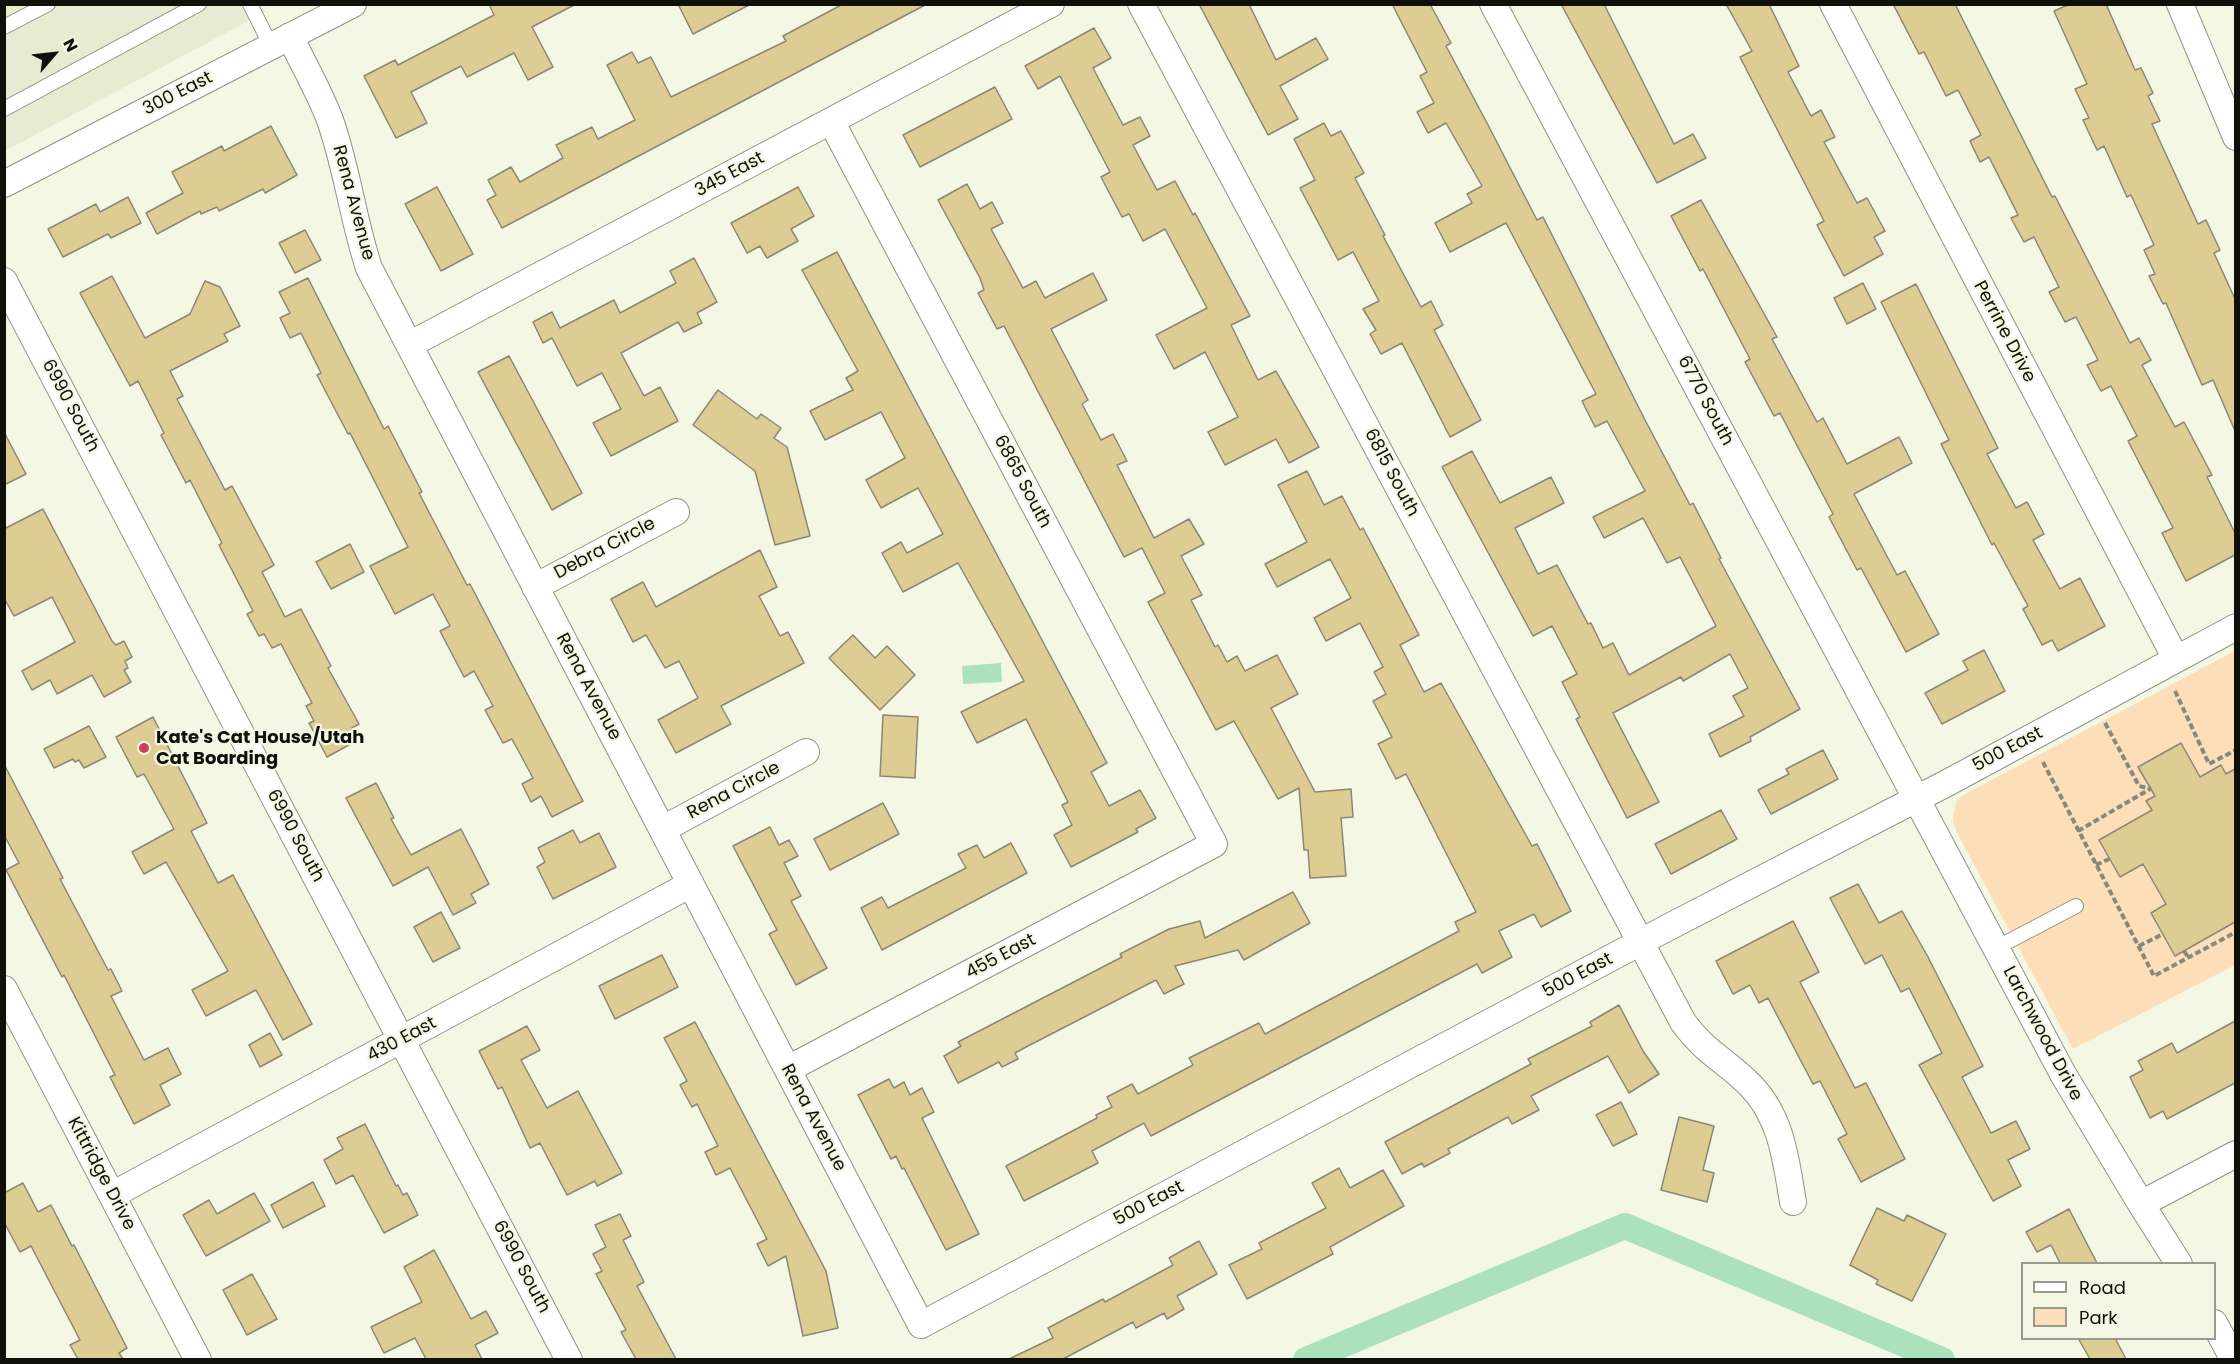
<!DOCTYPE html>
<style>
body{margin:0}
#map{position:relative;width:2240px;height:1364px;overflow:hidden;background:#f4f7e4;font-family:Poppins,sans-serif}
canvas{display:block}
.frame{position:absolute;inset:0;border:6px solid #0f1009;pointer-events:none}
.legend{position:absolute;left:2021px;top:1262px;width:195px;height:78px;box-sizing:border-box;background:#f4f7e4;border:2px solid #989b8c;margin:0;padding:8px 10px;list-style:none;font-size:18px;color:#0f1009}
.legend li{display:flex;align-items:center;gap:12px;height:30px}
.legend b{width:30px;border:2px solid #989b8c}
.north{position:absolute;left:24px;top:24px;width:60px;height:60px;-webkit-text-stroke:4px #f4f7e4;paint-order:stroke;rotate:62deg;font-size:16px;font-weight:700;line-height:24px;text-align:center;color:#0f1009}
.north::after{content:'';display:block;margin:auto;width:21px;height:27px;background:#0f1009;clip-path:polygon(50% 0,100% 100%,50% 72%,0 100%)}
</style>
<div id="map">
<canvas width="2240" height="1364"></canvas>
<div class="frame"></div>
<ul class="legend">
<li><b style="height:8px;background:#fff"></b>Road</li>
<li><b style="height:16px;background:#fcdeb8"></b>Park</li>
</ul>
<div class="north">N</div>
</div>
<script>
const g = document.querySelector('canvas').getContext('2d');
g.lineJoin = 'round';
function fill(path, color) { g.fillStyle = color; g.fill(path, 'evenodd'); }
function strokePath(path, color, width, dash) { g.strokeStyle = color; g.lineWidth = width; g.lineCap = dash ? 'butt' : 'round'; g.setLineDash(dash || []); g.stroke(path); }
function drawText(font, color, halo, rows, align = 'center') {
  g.font = font + ' Poppins,sans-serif'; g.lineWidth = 4.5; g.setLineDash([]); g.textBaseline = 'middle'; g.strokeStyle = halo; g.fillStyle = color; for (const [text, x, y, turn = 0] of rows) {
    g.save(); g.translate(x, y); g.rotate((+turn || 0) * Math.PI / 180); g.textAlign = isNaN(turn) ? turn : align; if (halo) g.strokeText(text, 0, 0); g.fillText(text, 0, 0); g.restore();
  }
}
const built = new Path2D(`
 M 5,5 L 261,5 L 265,12 L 5,151 Z`);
const green = new Path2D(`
 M 2235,651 L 2235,965 L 2073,1049 L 1956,831 L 1953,820 L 1956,802 L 1965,794 Z`);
const water = new Path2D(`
 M 1001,663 L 1002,682 L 963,684 L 962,666 Z`);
const canal = new Path2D(`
 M 1306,1360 L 1625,1226 L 1942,1360`);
const building = new Path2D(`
 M 489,4 L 576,4 L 532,27 L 553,67 L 528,80 L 514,53 L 467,77 L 461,66 L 411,92 L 427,123 L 396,138 L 364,76 L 395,60 L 398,65 L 494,15 Z
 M 678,4 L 751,4 L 693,34 Z
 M 843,4 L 927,4 L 502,228 L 487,200 L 496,195 L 488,180 L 511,167 L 520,182 L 563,158 L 556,145 L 592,127 L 598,139 L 635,120 L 607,65 L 632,52 L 638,63 L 651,57 L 671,97 L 786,41 L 783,36 Z
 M 1199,4 L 1249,4 L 1276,60 L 1316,38 L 1328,59 L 1280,86 L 1298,119 L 1268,135 Z
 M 1392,4 L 1430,4 L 1451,43 L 1446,46 L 1487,123 L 1537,220 L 1543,217 L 1645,420 L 1690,505 L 1693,503 L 1721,558 L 1719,559 L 1800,709 L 1750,737 L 1751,741 L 1720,757 L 1709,734 L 1744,716 L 1733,696 L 1748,688 L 1730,654 L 1683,681 L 1681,677 L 1613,713 L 1659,802 L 1627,818 L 1576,719 L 1580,717 L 1562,682 L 1577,674 L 1552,626 L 1533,636 L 1442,467 L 1472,451 L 1500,503 L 1551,477 L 1564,503 L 1515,528 L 1538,574 L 1557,565 L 1588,624 L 1591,623 L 1603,648 L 1613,643 L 1629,675 L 1716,626 L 1680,557 L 1667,563 L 1643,518 L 1604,538 L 1593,517 L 1645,491 L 1607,421 L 1595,427 L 1582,401 L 1596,394 L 1506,223 L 1450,252 L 1435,223 L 1472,203 L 1467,194 L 1482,186 L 1446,123 L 1428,133 L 1417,112 L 1434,103 L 1420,76 L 1427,72 Z
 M 1561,4 L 1604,4 L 1674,144 L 1693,134 L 1706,158 L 1657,183 Z
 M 1726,4 L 1769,4 L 1799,66 L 1788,72 L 1811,116 L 1821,110 L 1835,137 L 1824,142 L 1857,203 L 1867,198 L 1885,231 L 1874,237 L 1883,254 L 1844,276 L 1817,225 L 1824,221 L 1740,57 L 1752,51 Z
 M 1893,4 L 1955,4 L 2052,197 L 2055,196 L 2130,343 L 2139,338 L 2151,360 L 2142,365 L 2175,427 L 2184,422 L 2212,475 L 2207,477 L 2235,533 L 2235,555 L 2186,581 L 2162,533 L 2173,528 L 2128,441 L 2137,436 L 2111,386 L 2101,391 L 2087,365 L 2098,360 L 2076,317 L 2065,322 L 2049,292 L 2059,287 L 2034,237 L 2024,242 L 2011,218 L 2018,215 L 1989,157 L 1980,162 L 1970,141 L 1981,135 L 1958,90 L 1946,96 L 1924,52 L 1919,54 Z
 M 2070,4 L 2106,4 L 2135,70 L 2141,68 L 2153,93 L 2148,96 L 2160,121 L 2152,124 L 2198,224 L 2206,220 L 2220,250 L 2214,253 L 2235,299 L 2235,431 L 2213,380 L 2202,385 L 2166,303 L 2163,304 L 2149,276 L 2155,274 L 2144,250 L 2154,245 L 2131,195 L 2127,197 L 2104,146 L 2097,150 L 2083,120 L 2089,118 L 2075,89 L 2087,84 L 2054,11 Z
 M 1094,28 L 1111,58 L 1093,68 L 1123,125 L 1140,117 L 1150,136 L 1133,145 L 1157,190 L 1175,181 L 1193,215 L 1195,213 L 1250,316 L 1231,325 L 1258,380 L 1276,371 L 1319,447 L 1289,463 L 1276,439 L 1225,465 L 1208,432 L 1238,417 L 1205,352 L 1174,369 L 1156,335 L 1207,308 L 1165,229 L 1143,241 L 1129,214 L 1122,217 L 1101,177 L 1110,172 L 1060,76 L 1038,89 L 1025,66 Z
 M 995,87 L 1012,119 L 920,167 L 903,135 Z
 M 1324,123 L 1331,136 L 1341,131 L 1364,173 L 1355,178 L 1385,235 L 1383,236 L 1421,307 L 1431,301 L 1443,325 L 1434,330 L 1481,420 L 1450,437 L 1402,343 L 1381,354 L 1370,334 L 1376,330 L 1363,309 L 1379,301 L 1353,252 L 1338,260 L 1300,188 L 1315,180 L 1294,139 Z
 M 271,126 L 297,175 L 265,193 L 263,189 L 219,211 L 217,207 L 201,214 L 200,211 L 157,234 L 146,213 L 183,193 L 172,172 L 222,146 L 224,151 Z
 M 967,184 L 980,209 L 992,202 L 1003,223 L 991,229 L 1023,288 L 1036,281 L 1045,298 L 1093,273 L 1107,300 L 1051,329 L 1088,400 L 1082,404 L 1101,440 L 1113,434 L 1127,461 L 1117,465 L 1154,538 L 1189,519 L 1204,544 L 1181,556 L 1202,595 L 1191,600 L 1215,647 L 1218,645 L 1227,662 L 1237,656 L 1245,671 L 1277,655 L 1298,694 L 1271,708 L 1315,792 L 1351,789 L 1353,817 L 1341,818 L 1346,876 L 1310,878 L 1308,850 L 1304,850 L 1299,788 L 1278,799 L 1234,721 L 1216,730 L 1148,602 L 1165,593 L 1142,548 L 1124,557 L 1004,326 L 997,329 L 978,293 L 984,290 L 980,278 L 938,200 Z
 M 437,187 L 473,254 L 441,271 L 405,204 Z
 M 798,187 L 814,216 L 791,229 L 798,241 L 767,258 L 760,246 L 747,253 L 731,223 Z
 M 128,197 L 141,223 L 111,238 L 108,234 L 63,257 L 48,229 L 96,204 L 100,212 Z
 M 1701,200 L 1777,337 L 1772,339 L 1817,422 L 1823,418 L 1847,464 L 1899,437 L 1912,463 L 1854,494 L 1897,575 L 1905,571 L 1939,634 L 1906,652 L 1861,568 L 1857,570 L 1829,517 L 1833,514 L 1780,413 L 1774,416 L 1745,362 L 1750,359 L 1703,269 L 1700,271 L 1671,216 Z
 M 305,230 L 321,260 L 295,273 L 279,243 Z
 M 837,252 L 1107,763 L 1091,772 L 1109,806 L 1140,790 L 1156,818 L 1136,829 L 1138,832 L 1071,867 L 1054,835 L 1072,825 L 1062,805 L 1068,802 L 1026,719 L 977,743 L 961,712 L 1024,681 L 958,563 L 903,592 L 882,553 L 901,542 L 907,553 L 943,534 L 918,488 L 881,508 L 866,480 L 905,458 L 881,412 L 825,440 L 810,411 L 853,390 L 846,378 L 858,371 L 802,270 Z
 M 694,258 L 717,302 L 697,313 L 702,323 L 684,332 L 678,322 L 621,353 L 644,396 L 660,387 L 678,421 L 611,456 L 593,423 L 621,409 L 602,373 L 577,386 L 552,338 L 543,343 L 533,322 L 552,312 L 560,328 L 614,300 L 620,313 L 676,283 L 670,271 Z
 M 112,276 L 145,338 L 190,314 L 205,281 L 220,287 L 240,326 L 224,334 L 228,341 L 170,371 L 183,396 L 177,399 L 225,490 L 232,486 L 274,565 L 262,572 L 285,617 L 301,609 L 331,666 L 328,668 L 359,724 L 352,728 L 358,740 L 327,757 L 309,723 L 314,721 L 306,706 L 312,703 L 281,644 L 272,648 L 264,634 L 259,636 L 247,614 L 253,611 L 219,545 L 222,543 L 190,480 L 186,483 L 161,435 L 164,433 L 138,381 L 130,386 L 80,293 Z
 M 308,278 L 384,429 L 388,426 L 422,492 L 419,493 L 467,585 L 470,584 L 583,801 L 552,817 L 541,796 L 531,802 L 522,784 L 533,778 L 512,739 L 503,743 L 485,710 L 493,706 L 474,671 L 464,677 L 440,631 L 450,626 L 433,594 L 395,614 L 370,566 L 408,547 L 350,433 L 348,434 L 317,375 L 321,373 L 301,333 L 290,338 L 280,318 L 290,313 L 279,292 Z
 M 1863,283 L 1876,309 L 1847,324 L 1834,298 Z
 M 1916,284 L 1998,448 L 1987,454 L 2016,508 L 2027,502 L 2044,534 L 2033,540 L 2060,589 L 2080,578 L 2105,626 L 2058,651 L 2052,640 L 2042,645 L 2023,609 L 2028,606 L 1994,543 L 1992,545 L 1941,444 L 1949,440 L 1881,302 Z
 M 509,356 L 582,493 L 552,510 L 478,372 Z
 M 718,390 L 757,419 L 761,414 L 781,428 L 774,438 L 787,447 L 810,536 L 775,545 L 755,471 L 693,425 Z
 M 4,432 L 26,474 L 4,485 Z
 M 1307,471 L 1324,505 L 1342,496 L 1360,530 L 1363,528 L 1419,635 L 1400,645 L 1424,692 L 1441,683 L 1532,846 L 1537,844 L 1571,911 L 1541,927 L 1534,914 L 1499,931 L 1512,957 L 1482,973 L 1477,964 L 1151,1136 L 1144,1123 L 1092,1151 L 1098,1163 L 1024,1201 L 1006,1166 L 1097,1118 L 1096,1115 L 1112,1107 L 1107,1097 L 1132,1084 L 1138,1094 L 1193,1065 L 1189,1058 L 1259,1023 L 1265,1034 L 1459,931 L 1455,922 L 1476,912 L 1406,774 L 1396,779 L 1378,744 L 1392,737 L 1373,701 L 1386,694 L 1374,672 L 1383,667 L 1360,623 L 1326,641 L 1314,618 L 1351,598 L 1330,559 L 1277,587 L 1265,564 L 1307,542 L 1278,485 Z
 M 43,509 L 112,641 L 116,645 L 124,641 L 132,657 L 125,661 L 128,668 L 124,670 L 131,682 L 104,697 L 92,675 L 57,694 L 50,680 L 32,690 L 22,671 L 75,642 L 52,597 L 14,616 L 4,598 L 4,529 Z
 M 350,544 L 364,572 L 331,589 L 316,562 Z
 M 760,550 L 777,587 L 759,596 L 780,636 L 788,632 L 804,663 L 721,706 L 731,724 L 676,753 L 658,720 L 698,698 L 679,661 L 665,668 L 646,635 L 633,642 L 611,599 L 643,582 L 656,607 Z
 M 853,635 L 875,658 L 887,646 L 915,675 L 880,710 L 829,658 Z
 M 1984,650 L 2005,691 L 1942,724 L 1925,693 L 1968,670 L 1963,661 Z
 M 883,715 L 918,717 L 915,778 L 880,776 Z
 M 153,717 L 207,823 L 191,831 L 218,883 L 233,875 L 312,1024 L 283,1040 L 256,990 L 206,1016 L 192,990 L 228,971 L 166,862 L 144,874 L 132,852 L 174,829 L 144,774 L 137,777 L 116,737 Z
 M 89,726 L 106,757 L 84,768 L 79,760 L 75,762 L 73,759 L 54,768 L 44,749 Z
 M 2181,743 L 2200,777 L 2221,765 L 2226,774 L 2235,769 L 2235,922 L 2175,956 L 2151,913 L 2166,904 L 2143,864 L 2120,877 L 2099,840 L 2152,810 L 2146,801 L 2155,796 L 2138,767 Z
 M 1823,750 L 1838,779 L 1771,814 L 1758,790 L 1789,774 L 1786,769 Z
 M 4,764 L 63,878 L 60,879 L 108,970 L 111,969 L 122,991 L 111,996 L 144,1060 L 168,1048 L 181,1074 L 160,1085 L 170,1105 L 134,1124 L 110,1077 L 115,1075 L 64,975 L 62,977 L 6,870 L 19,863 L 4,835 Z
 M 376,783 L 394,818 L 391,819 L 411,855 L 461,829 L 489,884 L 471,894 L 476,903 L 453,915 L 428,867 L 393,886 L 346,798 Z
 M 883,803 L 899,834 L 830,870 L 814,839 Z
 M 1721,810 L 1737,839 L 1671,874 L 1655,844 Z
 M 770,827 L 779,845 L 789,840 L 798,856 L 784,863 L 801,896 L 791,901 L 827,968 L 796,985 L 769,934 L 777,930 L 733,846 Z
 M 573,830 L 580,843 L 599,833 L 616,867 L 553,899 L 537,867 L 545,862 L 538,848 Z
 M 1011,843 L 1027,873 L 882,950 L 861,908 L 882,897 L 888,908 L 966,868 L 958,854 L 977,845 L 984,858 Z
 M 1858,884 L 1879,923 L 1902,911 L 1928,957 L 1983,1066 L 1962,1077 L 1991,1133 L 2016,1121 L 2030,1149 L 2008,1160 L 2021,1186 L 1993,1201 L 1919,1065 L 1942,1053 L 1909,988 L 1901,992 L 1882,955 L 1865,964 L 1830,898 Z
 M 1293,892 L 1310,923 L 1244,960 L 1238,950 L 1175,966 L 1184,984 L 1164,994 L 1156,980 L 1028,1046 L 1015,1053 L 1018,1059 L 1002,1067 L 999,1062 L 958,1083 L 944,1056 L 961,1046 L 958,1042 L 1122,957 L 1120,954 L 1169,929 L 1200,921 L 1205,938 Z
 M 441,912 L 460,948 L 433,962 L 414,927 Z
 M 1793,921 L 1819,972 L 1800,982 L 1855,1088 L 1866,1083 L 1905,1159 L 1861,1182 L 1838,1139 L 1847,1134 L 1820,1081 L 1813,1084 L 1768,998 L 1759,1003 L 1750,985 L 1733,994 L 1716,961 Z
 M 662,955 L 678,987 L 615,1019 L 599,986 Z
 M 1619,1005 L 1643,1051 L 1659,1074 L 1629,1093 L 1608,1056 L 1531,1096 L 1539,1110 L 1512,1124 L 1508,1117 L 1448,1149 L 1450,1153 L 1424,1167 L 1422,1163 L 1402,1174 L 1385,1142 L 1531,1064 L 1528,1059 L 1592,1026 L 1590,1022 Z
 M 2235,1021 L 2235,1083 L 2167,1119 L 2163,1111 L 2150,1118 L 2130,1077 L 2143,1070 L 2138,1061 L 2172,1043 L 2177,1053 Z
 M 695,1022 L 826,1271 L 838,1328 L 803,1336 L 786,1256 L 768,1266 L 757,1244 L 767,1239 L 730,1168 L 716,1175 L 705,1152 L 718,1146 L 697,1104 L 692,1107 L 680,1085 L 687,1081 L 664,1038 Z
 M 527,1026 L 540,1050 L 521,1060 L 547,1108 L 578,1091 L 622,1173 L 597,1186 L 595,1181 L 567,1195 L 540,1143 L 530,1148 L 502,1087 L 498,1089 L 479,1051 Z
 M 270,1033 L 282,1055 L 260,1067 L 249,1045 Z
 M 889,1079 L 894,1088 L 904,1082 L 910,1095 L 922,1088 L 934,1112 L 922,1118 L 979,1234 L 946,1250 L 904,1168 L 902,1169 L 896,1156 L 891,1159 L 858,1095 Z
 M 1621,1102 L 1637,1134 L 1613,1146 L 1596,1115 Z
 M 1679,1117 L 1714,1126 L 1703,1170 L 1714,1173 L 1707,1202 L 1661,1190 Z
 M 365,1124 L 396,1186 L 398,1185 L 403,1195 L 407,1193 L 418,1215 L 384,1233 L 353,1175 L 336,1184 L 324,1160 L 343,1149 L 337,1138 Z
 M 1339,1168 L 1350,1188 L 1383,1170 L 1404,1206 L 1330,1247 L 1333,1254 L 1247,1299 L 1229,1265 L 1262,1249 L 1259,1243 L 1326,1208 L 1312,1183 Z
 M 313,1182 L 325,1206 L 283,1228 L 271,1205 Z
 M 23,1183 L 38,1212 L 51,1205 L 72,1246 L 74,1245 L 127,1348 L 119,1353 L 123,1359 L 78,1359 L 70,1345 L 80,1340 L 31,1246 L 20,1252 L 4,1222 L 4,1193 Z
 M 254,1193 L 270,1221 L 206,1256 L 183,1215 L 209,1200 L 217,1214 Z
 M 1877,1208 L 1904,1221 L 1907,1215 L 1946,1234 L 1912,1301 L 1876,1284 L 1878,1280 L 1850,1265 Z
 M 2069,1209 L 2097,1263 L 2060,1263 L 2051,1245 L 2037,1252 L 2026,1232 Z
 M 620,1214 L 631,1236 L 623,1240 L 644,1282 L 637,1286 L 676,1359 L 636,1359 L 621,1332 L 626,1330 L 596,1274 L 602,1271 L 593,1254 L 606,1247 L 595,1225 Z
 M 1199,1241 L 1217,1274 L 1177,1296 L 1184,1309 L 1167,1319 L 1164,1313 L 1136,1328 L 1133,1322 L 1063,1359 L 1009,1359 L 1053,1338 L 1048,1328 L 1103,1299 L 1105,1302 L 1173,1265 L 1169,1258 Z
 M 434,1250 L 471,1319 L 486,1311 L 498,1333 L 475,1345 L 482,1359 L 426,1359 L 415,1338 L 384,1353 L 371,1327 L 422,1302 L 404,1267 Z
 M 252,1274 L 277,1319 L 247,1335 L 223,1290 Z
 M 2078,1338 L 2115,1338 L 2126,1359 L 2090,1359 Z`);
const path = new Path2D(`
 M 2175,691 L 2209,764 L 2236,750
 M 2105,723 L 2139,786 L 2151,789
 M 2043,762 L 2154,976 L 2236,932
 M 2078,831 L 2150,789
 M 2096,865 L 2109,859
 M 2139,946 L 2163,934
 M 2184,951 L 2188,957`);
const service = new Path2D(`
 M 250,4 L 271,46
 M 4,27 L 48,4
 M 4,109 L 199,4
 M 1996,948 L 2076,906`);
const minor = new Path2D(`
 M 1141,4 L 1683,1022 C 1705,1053 1727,1061 1751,1086 C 1782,1118 1786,1161 1793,1202
 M 1493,4 L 2063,1074 L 2141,1204 L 2179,1264
 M 1833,4 L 2176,659
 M 2180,4 L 2236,137
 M 290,36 C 303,64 319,91 330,120 C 347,168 353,220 369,268 L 921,1325 L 1667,928 L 1949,782 L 2236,627
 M 4,184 L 353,4
 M 4,281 L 569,1360
 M 409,345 L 1051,4
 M 535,587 L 676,512
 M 663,829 L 806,752
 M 4,989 L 198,1360
 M 788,1069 L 1214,844 L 831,121
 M 112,1195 L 691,884
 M 2141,1204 L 2236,1154
 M 2214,1323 L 2234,1360`);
const markers = [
 [144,748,6,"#cf3f5d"]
];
const streetNames = [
 ["300 East",178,94,-27],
 ["345 East",730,175,-28],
 ["Rena Avenue",353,203,75],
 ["Perrine Drive",2004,332,62],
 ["6770 South",1705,401,62],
 ["6990 South",70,406,62],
 ["6815 South",1391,473,62],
 ["6865 South",1022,482,62],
 ["Debra Circle",605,549,-28],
 ["Rena Avenue",588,687,62],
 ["500 East",2008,750,-28],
 ["Rena Circle",734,791,-28],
 ["6990 South",295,836,62],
 ["455 East",1001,957,-28],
 ["500 East",1578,976,-28],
 ["Larchwood Drive",2042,1034,62],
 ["430 East",402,1040,-28],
 ["Rena Avenue",813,1118,62],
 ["Kittridge Drive",101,1174,62],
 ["500 East",1149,1204,-28],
 ["6990 South",521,1267,62]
];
const poiNames = [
 ["Kate's Cat House/Utah",156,738],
 ["Cat Boarding",156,759]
];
fill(built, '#e7ebd1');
fill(green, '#fcdeb8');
fill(water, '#abe2bc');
strokePath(canal, '#abe2bc', 26);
fill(building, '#ddcd93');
strokePath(building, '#8c8776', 1.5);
strokePath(service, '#909382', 16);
strokePath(minor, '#909382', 28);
strokePath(path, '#87897c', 4, [6, 3]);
strokePath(service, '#fff', 14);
strokePath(minor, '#fff', 26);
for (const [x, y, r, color] of markers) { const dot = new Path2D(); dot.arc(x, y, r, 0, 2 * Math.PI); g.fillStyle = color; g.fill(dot); strokePath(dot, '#f4f7e4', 2); }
drawText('18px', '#0f1009', '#f4f7e4', streetNames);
drawText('bold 18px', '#0f1009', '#f4f7e4', poiNames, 'left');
</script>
